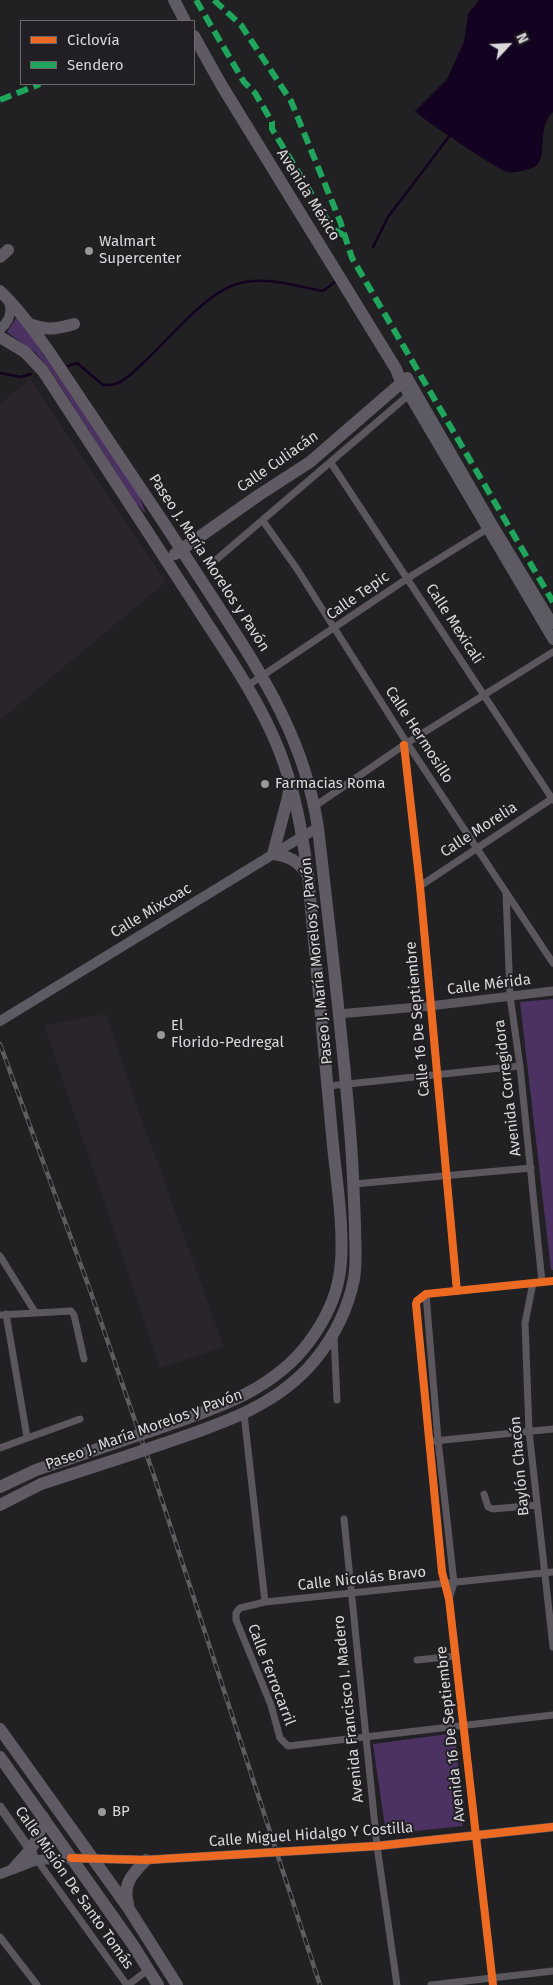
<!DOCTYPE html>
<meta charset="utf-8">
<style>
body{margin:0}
#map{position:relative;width:553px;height:1985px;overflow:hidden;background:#212022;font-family:"Fira Sans",sans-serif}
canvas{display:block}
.legend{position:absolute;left:20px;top:20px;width:175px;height:65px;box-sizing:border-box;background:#211f23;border:1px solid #6b696d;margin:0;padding:6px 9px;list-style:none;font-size:15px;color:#dad8db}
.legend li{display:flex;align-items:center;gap:10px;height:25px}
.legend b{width:25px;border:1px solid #6b696d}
.north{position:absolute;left:483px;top:20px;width:50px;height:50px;-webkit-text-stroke:4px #211f23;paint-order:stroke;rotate:65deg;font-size:14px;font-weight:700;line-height:20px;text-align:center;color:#dad8db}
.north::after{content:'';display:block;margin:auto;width:18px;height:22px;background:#dad8db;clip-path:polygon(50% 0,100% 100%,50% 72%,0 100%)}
</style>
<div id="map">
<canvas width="553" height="1985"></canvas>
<ul class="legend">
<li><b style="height:6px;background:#ed6a23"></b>Ciclovía</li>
<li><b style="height:6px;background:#20a55d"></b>Sendero</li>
</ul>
<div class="north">N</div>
</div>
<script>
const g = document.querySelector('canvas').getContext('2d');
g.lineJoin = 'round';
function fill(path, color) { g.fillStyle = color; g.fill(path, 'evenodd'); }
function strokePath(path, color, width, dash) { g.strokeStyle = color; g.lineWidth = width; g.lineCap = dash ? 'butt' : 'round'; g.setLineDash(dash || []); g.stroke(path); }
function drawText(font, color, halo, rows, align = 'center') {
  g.font = font + ' "Fira Sans",sans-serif'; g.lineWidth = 4; g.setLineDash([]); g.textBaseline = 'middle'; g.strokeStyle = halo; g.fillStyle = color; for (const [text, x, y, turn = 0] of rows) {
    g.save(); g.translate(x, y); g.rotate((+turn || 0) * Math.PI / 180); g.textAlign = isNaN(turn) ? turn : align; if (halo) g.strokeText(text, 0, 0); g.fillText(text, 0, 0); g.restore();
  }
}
const built = new Path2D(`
 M 30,379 L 166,582 L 0,720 L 0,404 Z
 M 106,1014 L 132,1092 L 224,1347 L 160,1368 L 44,1025 Z`);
const green = new Path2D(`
 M 16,318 L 20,320 L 138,493 L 146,514 L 136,503 L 50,370 L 36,353 L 7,332 Z
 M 553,999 L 553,1270 L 551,1270 L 520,1002 Z
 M 455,1733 L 463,1826 L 386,1834 L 373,1744 Z`);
const water = new Path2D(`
 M 479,0 L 553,0 L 553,112 C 536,129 548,153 537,165 C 533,169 513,174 507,172 C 499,170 419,117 415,111 L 447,79 L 464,42 L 468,14 Z`);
const stream = new Path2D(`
 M 373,247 L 388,217 L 451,134
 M 68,366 L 77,363 L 103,385 C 107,385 111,385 115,384 C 125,381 135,371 142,364 C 169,340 209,287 245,282 C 272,277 297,287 323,291 L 335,282
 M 0,373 L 21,377 L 31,374`);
const minor = new Path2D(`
 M 331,463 L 553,800
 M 263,521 L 297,569 L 407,743 L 553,963
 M 210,565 L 411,393
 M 247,686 L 408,578 L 487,529
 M 404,745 L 420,886 L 457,1291
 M 315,806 L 407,743 L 553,652
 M 420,886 L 553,798
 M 506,892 L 510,996 L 520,1066 L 542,1282
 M 328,1086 L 520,1066
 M 354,1184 L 531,1168
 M 0,1256 L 35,1312
 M 533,1283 L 525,1323 L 529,1431 L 553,1647
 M 426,1294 L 438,1440 L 454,1583 L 449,1599
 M 6,1314 L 27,1437
 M 0,1315 L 71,1311 L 74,1315 L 84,1359
 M 334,1336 L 337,1400
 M 244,1414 L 265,1602
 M 434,1441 L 553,1429
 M 0,1448 L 80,1419
 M 484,1494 L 488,1507 L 493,1509 L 537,1505
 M 344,1519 L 377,1846 L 397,1985
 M 553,1572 L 265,1602 L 240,1608 L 236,1613 L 236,1620 L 271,1705 L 280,1738 L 288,1746 L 553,1715
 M 417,1660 L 456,1656
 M 37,1860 L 127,1985
 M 0,1937 L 37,1985
 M 128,1985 L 149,1969
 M 431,1985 L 553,1971
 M 493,1985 L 449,1599 L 442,1572 L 416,1304 L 417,1301 L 426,1294 L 553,1281`);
const tertiary = new Path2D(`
 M 338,1014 L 430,1006 L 553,991
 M 0,1807 L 33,1854
 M 71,1858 L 146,1860 L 377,1846 L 553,1827`);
const secondary = new Path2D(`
 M 0,329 C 10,321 13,312 8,299
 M 408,378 L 493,525 L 553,624
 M 401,382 L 553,640
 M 0,1021 L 303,836 L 318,828
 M 0,1874 L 37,1860 L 71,1858`);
const trunk = new Path2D(`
 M 174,0 L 185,21
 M 194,36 L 222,86 L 396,369 L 401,382
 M 0,257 L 8,250
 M 0,291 C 19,309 35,332 50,353 C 71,384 91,414 111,444 C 147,497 182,550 216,603 C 263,676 305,740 318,828 C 330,933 343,1038 351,1143 C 353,1171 354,1199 355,1226 C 355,1244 357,1262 354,1279 C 348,1308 334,1337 315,1360 C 277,1407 217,1425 162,1444
 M 29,324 C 48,331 55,329 74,324
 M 0,337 L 25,352 L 43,371 C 93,448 144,525 194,603 C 224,650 258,697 279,750 C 295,790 302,832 308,875 C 316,965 325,1055 333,1146 C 337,1185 346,1240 339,1277 C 335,1301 323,1323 309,1342 C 272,1392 213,1409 157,1429
 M 175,554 L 259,495 L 310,462 L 407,378
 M 290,787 L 287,801 L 273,854 C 289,856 298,861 308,875
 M 0,1487 L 36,1470 L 130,1438
 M 0,1505 L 41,1484 L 133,1454
 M 0,1729 L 129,1909 L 177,1985
 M 0,1757 L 133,1945 L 158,1985
 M 14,1868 C 32,1848 38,1844 43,1817
 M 128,1904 C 122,1884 133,1873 146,1860`);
const rail = new Path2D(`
 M 0,1044 L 90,1290 L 155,1479 L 320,1985`);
const trunkBridge = new Path2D(`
 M 130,1438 L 157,1429
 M 133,1454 L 162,1444`);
const quiet = new Path2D(`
 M 196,0 L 244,82 L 255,93 L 272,122 L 272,129 L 333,229 L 345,236
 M 214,0 L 241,25 L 291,101 L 340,221 L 352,258 L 553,602
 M 0,100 L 40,84`);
const cycleway = new Path2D(`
 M 404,745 L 420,886 L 457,1291
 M 71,1858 L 146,1860 L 377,1846 L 553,1827
 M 493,1985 L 449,1599 L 442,1572 L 416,1304 L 417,1301 L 426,1294 L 553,1281`);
const markers = [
 [89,251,5,"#99989a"],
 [265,784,5,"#99989a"],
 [161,1035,5,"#99989a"],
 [102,1812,5,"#99989a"]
];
const streetNames = [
 ["Avenida México",308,195,58],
 ["Calle Culiacán",278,462,-35],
 ["Paseo J. María Morelos y Pavón",209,563,57],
 ["Calle Tepic",358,596,-35],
 ["Calle Mexicali",454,624,57],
 ["Calle Hermosillo",419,735,57],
 ["Calle Morelia",479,830,-33],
 ["Calle Mixcoac",151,911,-31],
 ["Paseo J. María Morelos y Pavón",317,961,-96],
 ["Calle Mérida",489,985,-7],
 ["Calle 16 De Septiembre",418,1019,-95],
 ["Avenida Corregidora",508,1088,-97],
 ["Paseo J. María Morelos y Pavón",144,1430,-20],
 ["Baylón Chacón",520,1466,-95],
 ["Calle Nicolás Bravo",362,1579,-6],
 ["Calle Ferrocarril",271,1675,69],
 ["Avenida Francisco I. Madero",349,1709,-96],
 ["Avenida 16 De Septiembre",451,1734,-96],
 ["Calle Miguel Hidalgo Y Costilla",311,1835,-4],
 ["Calle Misión De Santo Tomás",74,1888,55]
];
const poiNames = [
 ["Walmart",99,242],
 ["Supercenter",99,259],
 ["Farmacias Roma",275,784],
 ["El",171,1026],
 ["Florido-Pedregal",171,1043],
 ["BP",112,1812]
];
fill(built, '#2a252d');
fill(green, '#4c3262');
fill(water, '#130321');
strokePath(stream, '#130321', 2.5);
strokePath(minor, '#5c575f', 7);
strokePath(tertiary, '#5c575f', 9);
strokePath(secondary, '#5e5a63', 10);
strokePath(trunk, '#605a65', 12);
strokePath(rail, '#5e5c61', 4.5);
strokePath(rail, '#211f23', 2.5, [8]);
strokePath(trunkBridge, '#605a65', 12);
strokePath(quiet, '#20a55d', 6, [12, 6]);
strokePath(cycleway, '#ed6a23', 8);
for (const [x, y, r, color] of markers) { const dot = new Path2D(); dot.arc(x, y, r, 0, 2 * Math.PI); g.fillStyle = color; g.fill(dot); strokePath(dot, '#211f23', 2); }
drawText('15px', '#dad8db', '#211f23', streetNames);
drawText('15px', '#dad8db', '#211f23', poiNames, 'left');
</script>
